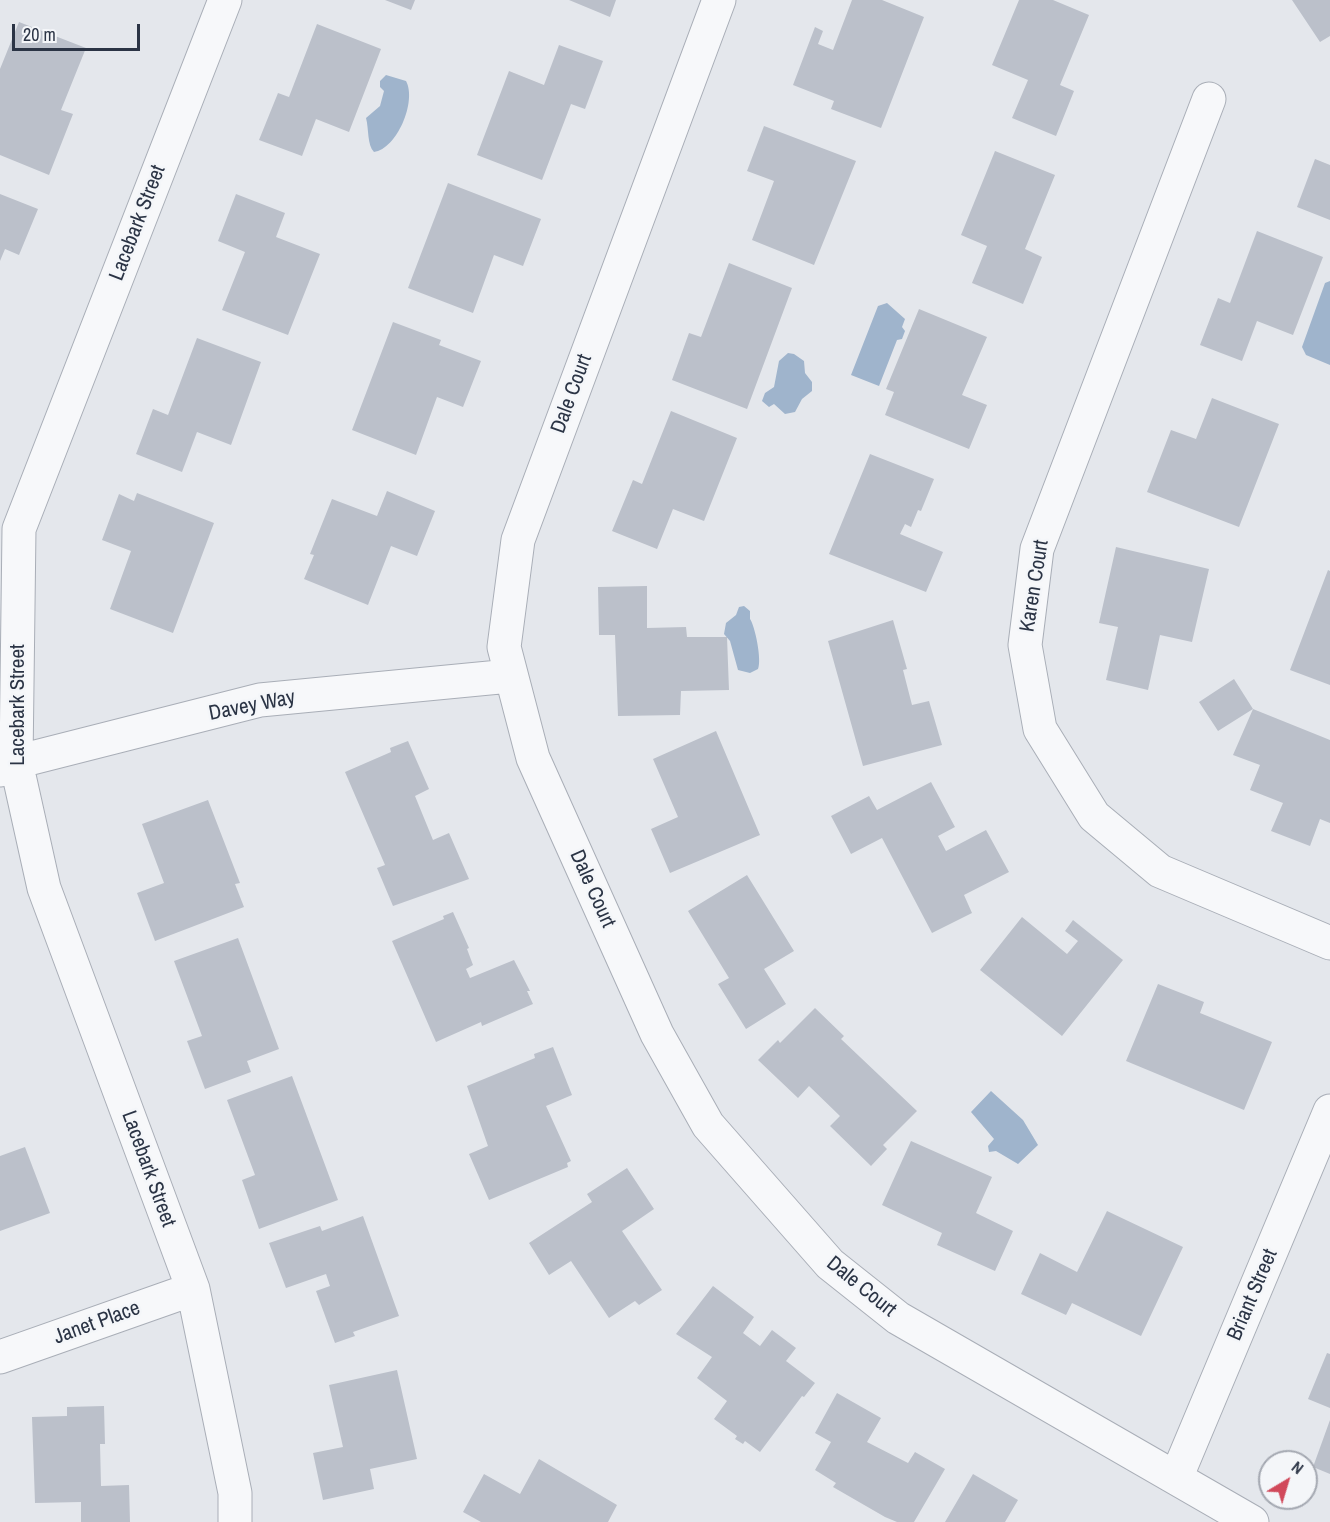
<!DOCTYPE html>
<style>
body{margin:0}
#map{position:relative;width:1330px;height:1522px;overflow:hidden;background:#e4e7ec;font-family:"Archivo Narrow",sans-serif}
canvas{display:block}
.north{position:absolute;left:1258px;top:1450px;width:60px;height:60px;box-sizing:border-box;background:#f4f6f9;border:2px solid #a4a8b1;border-radius:50%;rotate:38deg;font-size:16px;font-weight:700;line-height:24px;text-align:center;color:#2b3445}
.north::after{content:'';display:block;margin:auto;width:21px;height:27px;background:#d1495b;clip-path:polygon(50% 0,100% 100%,50% 72%,0 100%)}
.scale{position:absolute;left:12px;top:24px;width:128px;height:27px;box-sizing:border-box;border:3px solid #2b3445;border-top:0;padding-left:8px;font-size:18px;line-height:21px;white-space:nowrap;color:#2b3445;-webkit-text-stroke:4px #f4f6f9;paint-order:stroke}
</style>
<div id="map">
<canvas width="1330" height="1522"></canvas>
<div class="north">N</div>
<div class="scale">20 m</div>
</div>
<script>
const g = document.querySelector('canvas').getContext('2d');
g.lineJoin = 'round';
function fill(path, color) { g.fillStyle = color; g.fill(path, 'evenodd'); }
function strokePath(path, color, width, dash) { g.strokeStyle = color; g.lineWidth = width; g.lineCap = dash ? 'butt' : 'round'; g.setLineDash(dash || []); g.stroke(path); }
function drawText(font, color, halo, rows, align = 'center') {
  g.font = font + ' "Archivo Narrow",sans-serif'; g.lineWidth = 5; g.setLineDash([]); g.textBaseline = 'middle'; g.strokeStyle = halo; g.fillStyle = color; for (const [text, x, y, turn = 0] of rows) {
    g.save(); g.translate(x, y); g.rotate((+turn || 0) * Math.PI / 180); g.textAlign = isNaN(turn) ? turn : align; if (halo) g.strokeText(text, 0, 0); g.fillText(text, 0, 0); g.restore();
  }
}
const water = new Path2D(`
 M 386,75 L 406,81 C 417,101 397,149 374,152 C 367,145 369,129 366,118 L 380,106 L 384,91 L 380,87 L 380,81 Z
 M 1330,281 L 1330,365 L 1306,355 L 1302,347 L 1325,283 Z
 M 887,303 L 905,319 L 902,327 L 905,331 L 902,339 L 897,340 L 879,386 L 851,375 L 878,306 Z
 M 788,353 L 794,354 L 804,361 L 805,373 L 812,382 L 812,391 L 802,399 L 795,412 L 785,414 L 774,404 L 769,407 L 762,401 L 765,393 L 774,387 L 779,361 Z
 M 744,606 L 750,611 L 750,619 C 755,626 762,660 758,669 L 750,673 L 738,670 L 730,641 L 724,634 L 726,623 L 736,615 L 739,607 Z
 M 991,1091 L 1023,1120 L 1038,1145 L 1018,1164 L 996,1151 L 989,1152 L 988,1146 L 994,1139 L 971,1112 Z`);
const building = new Path2D(`
 M 385,0 L 415,0 L 411,10 Z
 M 569,0 L 616,0 L 610,17 Z
 M 852,0 L 882,0 L 924,17 L 881,128 L 831,109 L 834,101 L 793,85 L 815,27 L 823,31 L 818,44 L 833,50 Z
 M 1019,0 L 1053,0 L 1089,15 L 1060,85 L 1074,91 L 1056,136 L 1012,118 L 1028,80 L 992,65 Z
 M 1292,0 L 1330,0 L 1330,36 L 1320,42 Z
 M 19,22 L 86,48 L 61,110 L 73,114 L 49,175 L 0,155 L 0,69 Z
 M 317,24 L 381,49 L 349,132 L 316,119 L 302,156 L 259,140 L 278,93 L 289,97 Z
 M 559,45 L 603,61 L 585,109 L 571,104 L 542,180 L 477,155 L 509,71 L 544,85 Z
 M 764,126 L 856,161 L 814,265 L 752,240 L 774,181 L 747,171 Z
 M 995,151 L 1055,175 L 1025,249 L 1042,257 L 1023,304 L 972,283 L 987,246 L 961,235 Z
 M 1315,159 L 1330,165 L 1330,220 L 1297,207 Z
 M 448,183 L 541,219 L 523,266 L 494,255 L 473,313 L 408,288 Z
 M 0,194 L 38,209 L 19,255 L 5,249 L 0,261 Z
 M 236,194 L 285,213 L 276,237 L 320,254 L 288,335 L 222,310 L 245,252 L 218,241 Z
 M 1257,231 L 1323,257 L 1293,335 L 1257,321 L 1242,361 L 1200,345 L 1218,298 L 1230,303 Z
 M 729,263 L 792,288 L 747,409 L 672,380 L 689,333 L 701,337 Z
 M 919,309 L 987,337 L 962,395 L 987,405 L 969,449 L 885,415 L 894,392 L 886,389 Z
 M 393,322 L 441,340 L 439,345 L 481,361 L 463,407 L 437,397 L 416,455 L 352,430 Z
 M 197,338 L 261,362 L 231,445 L 197,432 L 182,472 L 136,454 L 153,409 L 168,415 Z
 M 1212,398 L 1279,424 L 1239,527 L 1147,492 L 1171,430 L 1196,439 Z
 M 671,411 L 737,438 L 704,521 L 673,509 L 657,549 L 612,531 L 633,480 L 642,484 Z
 M 870,454 L 934,479 L 921,511 L 918,510 L 911,527 L 905,524 L 900,534 L 943,552 L 926,592 L 829,554 Z
 M 387,491 L 435,511 L 417,556 L 391,546 L 368,605 L 304,579 L 314,555 L 310,554 L 332,499 L 377,516 Z
 M 137,493 L 214,523 L 173,633 L 110,609 L 131,551 L 102,540 L 119,494 L 134,501 Z
 M 1116,547 L 1209,569 L 1192,642 L 1160,635 L 1148,690 L 1106,680 L 1118,627 L 1099,623 Z
 M 1328,570 L 1330,571 L 1330,685 L 1290,670 Z
 M 647,586 L 647,628 L 686,627 L 687,637 L 727,637 L 729,690 L 681,691 L 680,715 L 618,716 L 615,635 L 599,635 L 598,587 Z
 M 893,620 L 907,669 L 903,670 L 912,705 L 929,701 L 942,745 L 863,766 L 828,641 Z
 M 1234,679 L 1253,709 L 1218,731 L 1199,702 Z
 M 1253,709 L 1330,740 L 1330,823 L 1320,819 L 1310,846 L 1271,831 L 1283,803 L 1250,790 L 1260,765 L 1233,755 Z
 M 716,731 L 760,835 L 670,873 L 651,829 L 678,817 L 653,759 Z
 M 408,741 L 429,789 L 415,796 L 433,840 L 449,833 L 469,879 L 393,906 L 377,868 L 385,865 L 345,772 L 391,752 L 390,748 Z
 M 931,782 L 955,827 L 938,836 L 946,851 L 986,830 L 1009,872 L 964,895 L 972,913 L 932,933 L 882,838 L 851,854 L 831,816 L 869,796 L 877,810 Z
 M 208,800 L 240,883 L 235,884 L 244,907 L 155,941 L 137,893 L 164,883 L 142,824 Z
 M 747,875 L 794,951 L 764,969 L 786,1004 L 746,1029 L 718,984 L 729,978 L 688,911 Z
 M 453,912 L 469,948 L 467,949 L 473,965 L 466,969 L 470,978 L 514,960 L 530,991 L 527,991 L 533,1004 L 482,1026 L 481,1022 L 436,1042 L 392,941 L 444,919 L 443,916 Z
 M 1022,917 L 1067,954 L 1078,941 L 1065,931 L 1073,920 L 1123,960 L 1062,1036 L 980,970 Z
 M 238,938 L 279,1049 L 247,1061 L 251,1072 L 205,1089 L 187,1041 L 202,1036 L 174,961 Z
 M 1158,984 L 1204,1002 L 1200,1013 L 1272,1042 L 1244,1110 L 1126,1061 Z
 M 815,1008 L 844,1036 L 841,1039 L 917,1111 L 883,1145 L 887,1149 L 871,1166 L 830,1126 L 840,1116 L 809,1086 L 798,1098 L 758,1060 L 778,1040 L 780,1043 Z
 M 553,1047 L 572,1095 L 546,1106 L 571,1161 L 567,1163 L 568,1167 L 489,1200 L 469,1154 L 488,1146 L 467,1086 L 535,1058 L 534,1054 Z
 M 292,1076 L 338,1200 L 259,1229 L 242,1180 L 255,1175 L 227,1100 Z
 M 911,1141 L 992,1177 L 976,1213 L 1013,1231 L 995,1271 L 937,1245 L 942,1233 L 882,1205 Z
 M 25,1147 L 50,1213 L 0,1231 L 0,1156 Z
 M 627,1168 L 654,1209 L 622,1231 L 662,1290 L 639,1305 L 635,1301 L 609,1318 L 571,1261 L 549,1275 L 529,1243 L 592,1202 L 587,1194 Z
 M 1107,1211 L 1183,1247 L 1141,1336 L 1072,1303 L 1066,1315 L 1021,1294 L 1040,1253 L 1077,1272 Z
 M 363,1216 L 399,1316 L 353,1332 L 355,1336 L 335,1343 L 316,1291 L 330,1286 L 326,1274 L 286,1288 L 269,1243 L 320,1226 L 322,1231 Z
 M 713,1286 L 754,1317 L 743,1333 L 760,1346 L 772,1330 L 796,1348 L 786,1361 L 815,1383 L 804,1397 L 802,1396 L 760,1452 L 745,1441 L 743,1444 L 735,1439 L 737,1436 L 714,1419 L 727,1401 L 697,1378 L 712,1357 L 676,1334 Z
 M 1327,1353 L 1330,1354 L 1330,1408 L 1308,1399 Z
 M 397,1370 L 417,1459 L 370,1469 L 374,1489 L 323,1500 L 313,1453 L 343,1447 L 329,1385 Z
 M 837,1393 L 881,1418 L 867,1442 L 908,1463 L 915,1452 L 945,1469 L 914,1522 L 897,1522 L 885,1517 L 833,1487 L 836,1483 L 815,1470 L 831,1442 L 815,1433 Z
 M 104,1406 L 105,1444 L 100,1444 L 101,1486 L 129,1485 L 130,1522 L 81,1522 L 81,1502 L 35,1503 L 32,1417 L 67,1416 L 67,1407 Z
 M 1330,1420 L 1330,1474 L 1313,1467 Z
 M 539,1459 L 617,1505 L 608,1522 L 481,1522 L 463,1512 L 484,1474 L 520,1494 Z
 M 973,1474 L 1018,1500 L 1005,1522 L 945,1522 Z`);
const minor = new Path2D(`
 M 225,0 L 19,529 L 16,762 L 44,888 L 193,1289 L 235,1493 L 235,1522
 M 719,0 L 518,540 L 504,647 L 533,758 L 657,1034 L 708,1125 L 830,1264 L 898,1318 L 1252,1522
 M 1209,99 L 1037,549 L 1025,645 L 1040,729 L 1094,816 L 1160,871 L 1330,943
 M 0,770 L 16,762 L 260,700 L 510,676
 M 0,1357 L 193,1289
 M 1176,1478 L 1330,1111`);
const streetNames = [
 ["Lacebark Street",138,223,-69],
 ["Dale Court",572,394,-70],
 ["Karen Court",1035,586,-81],
 ["Lacebark Street",18,705,-90],
 ["Davey Way",252,706,-11],
 ["Dale Court",592,889,66],
 ["Lacebark Street",148,1169,70],
 ["Dale Court",861,1287,39],
 ["Briant Street",1253,1295,-67],
 ["Janet Place",97,1323,-20]
];
fill(water, '#9fb4cc');
fill(building, '#bbc0ca');
strokePath(minor, '#a9aeb7', 35);
strokePath(minor, '#f7f8fa', 33);
drawText('21px', '#2b3445', '#f4f6f9', streetNames);
</script>
